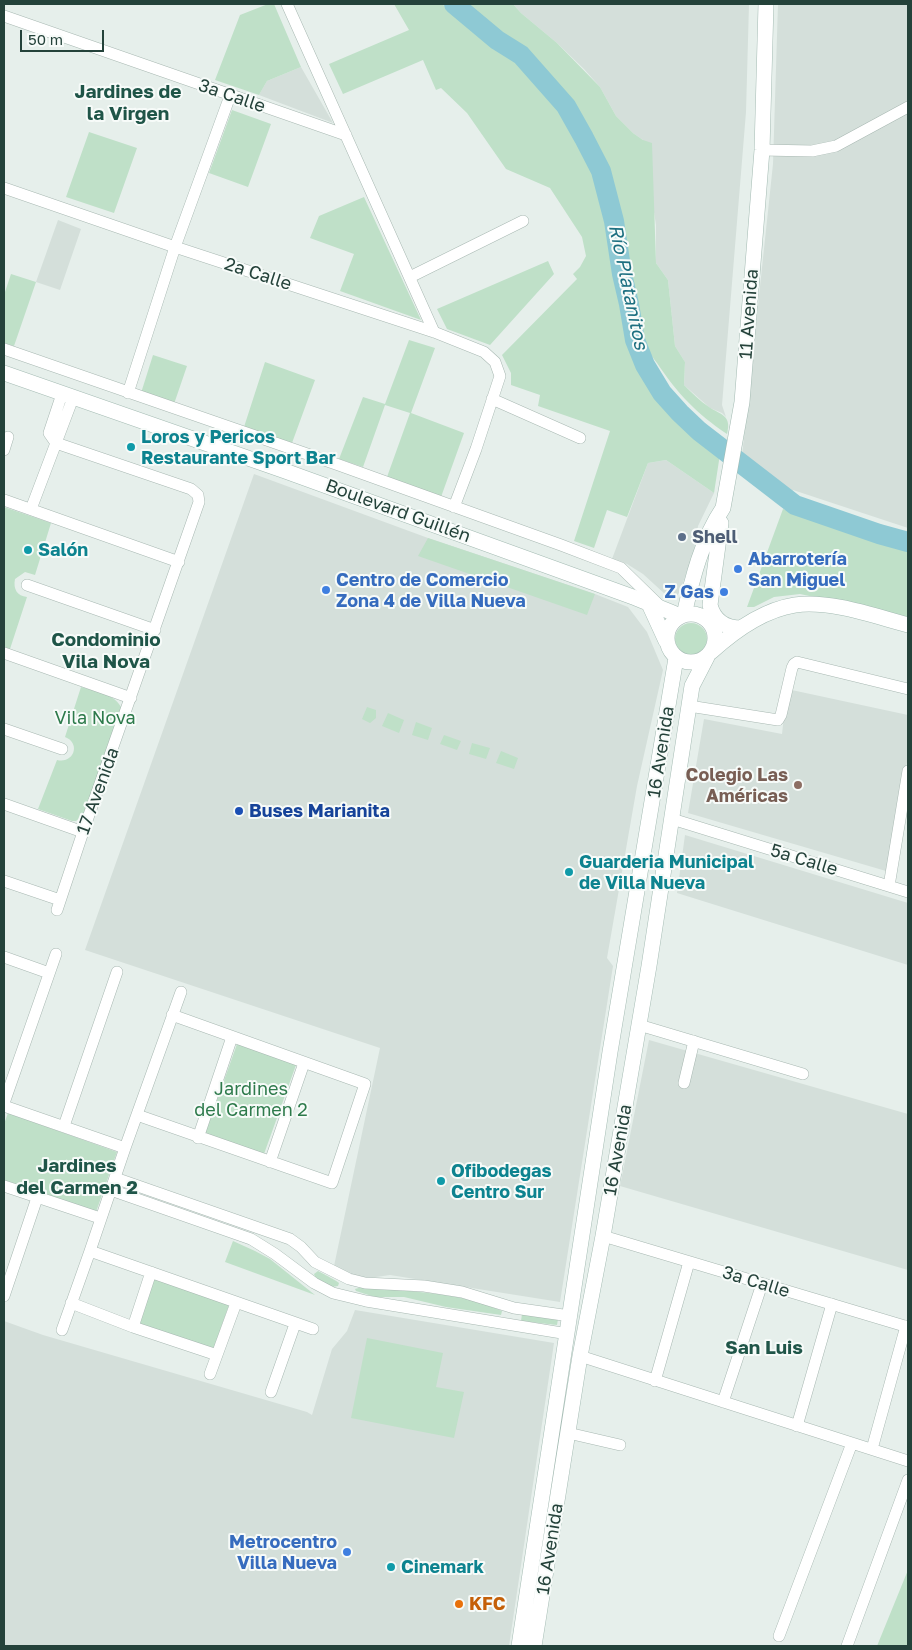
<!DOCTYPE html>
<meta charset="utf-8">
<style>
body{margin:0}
#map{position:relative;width:912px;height:1650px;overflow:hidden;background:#e6efeb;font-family:"Golos Text",sans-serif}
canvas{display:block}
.frame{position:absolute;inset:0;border:5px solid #24423a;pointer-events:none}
.scale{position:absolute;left:20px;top:30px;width:84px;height:22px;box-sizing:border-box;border:2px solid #24423a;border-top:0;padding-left:6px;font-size:15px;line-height:18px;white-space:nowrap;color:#24423a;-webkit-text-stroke:4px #f7fbf9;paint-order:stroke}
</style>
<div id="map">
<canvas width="912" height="1650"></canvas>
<div class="frame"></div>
<div class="scale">50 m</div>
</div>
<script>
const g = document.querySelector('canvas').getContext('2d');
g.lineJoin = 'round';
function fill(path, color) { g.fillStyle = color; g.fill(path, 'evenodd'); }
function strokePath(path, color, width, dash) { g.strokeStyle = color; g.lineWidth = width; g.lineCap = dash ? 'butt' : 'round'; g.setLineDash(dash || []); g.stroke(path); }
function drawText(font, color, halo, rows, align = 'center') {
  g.font = font + ' "Golos Text",sans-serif'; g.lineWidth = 4; g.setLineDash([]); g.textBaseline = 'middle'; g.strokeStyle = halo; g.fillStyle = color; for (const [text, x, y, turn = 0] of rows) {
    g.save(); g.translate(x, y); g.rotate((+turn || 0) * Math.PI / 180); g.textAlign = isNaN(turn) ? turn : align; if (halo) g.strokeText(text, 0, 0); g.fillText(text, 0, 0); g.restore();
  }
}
const built = new Path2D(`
 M 513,4 L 749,4 L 746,112 L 722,405 L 726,417 L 722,413 L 710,408 L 684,385 L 685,362 L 675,346 L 668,280 L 656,263 L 656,225 L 643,140 L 633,133 L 616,116 L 600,87 L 584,69 L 557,43 L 521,13 Z
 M 778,4 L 908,4 L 908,528 L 793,490 L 790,495 L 742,456 L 773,164 Z
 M 301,67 L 333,123 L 259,95 L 267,81 Z
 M 58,220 L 81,229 L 60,290 L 36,282 Z
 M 666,460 L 714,493 L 698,526 L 694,552 L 680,591 L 677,596 L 671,598 L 666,595 L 643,574 L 627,564 L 612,559 L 648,463 Z
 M 254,474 L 428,538 L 595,594 L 628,607 L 647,632 L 663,670 L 637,786 L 607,958 L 613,966 L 560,1302 L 390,1275 L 369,1278 L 349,1274 L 334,1266 L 380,1048 L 85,950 Z
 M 787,689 L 908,715 L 908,757 L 886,871 L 688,813 L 704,719 L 782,734 Z
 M 685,835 L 908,903 L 908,965 L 677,893 Z
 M 649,1040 L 908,1114 L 908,1270 L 620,1186 Z
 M 355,1310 L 554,1343 L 509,1646 L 4,1646 L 4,1321 L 43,1335 L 307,1412 L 312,1415 L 332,1349 L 347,1331 Z`);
const green = new Path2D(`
 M 268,4 L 274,4 L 301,67 L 267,81 L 259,95 L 215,80 L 240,15 Z
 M 394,4 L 442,4 L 514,61 L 554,101 L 579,142 L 601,194 L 611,240 L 616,279 L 626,309 L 628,343 L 644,379 L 661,406 L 687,431 L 720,454 L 714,493 L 666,460 L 648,463 L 627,517 L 607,510 L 594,548 L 574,541 L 610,431 L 538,406 L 540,395 L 511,385 L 511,373 L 502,355 L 577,279 L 573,274 L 580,267 L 586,256 L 582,237 L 550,188 L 506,169 L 467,113 L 441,88 L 436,90 L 423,60 L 343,94 L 329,64 L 409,30 Z
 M 466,4 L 513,4 L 521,13 L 557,43 L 600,87 L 616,116 L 633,133 L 643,140 L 652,143 L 656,263 L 668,280 L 675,346 L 685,362 L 684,385 C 692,393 700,401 709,407 C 721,415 732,415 727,434 C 697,414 677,393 657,363 C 651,355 644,346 641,337 C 636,317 638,299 630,280 C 624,245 617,201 604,168 C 586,122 558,84 522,50 C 505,33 485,19 466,4 Z
 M 232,110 L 271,124 L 248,187 L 209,173 Z
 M 89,132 L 137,148 L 114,213 L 66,197 Z
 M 364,197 L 421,320 L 340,291 L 354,254 L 310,238 L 319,216 Z
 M 548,261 L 554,274 L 490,345 L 447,329 L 437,309 Z
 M 11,274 L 36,282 L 14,346 L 4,343 L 4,295 Z
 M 409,340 L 435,348 L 411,413 L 464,433 L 441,497 L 387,477 L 410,413 L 385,405 L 363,467 L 339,459 L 363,397 L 385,404 Z
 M 153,355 L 187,366 L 174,404 L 141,393 Z
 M 265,362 L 315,380 L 292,443 L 244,427 Z
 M 4,507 L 51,523 L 35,575 L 25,572 L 15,579 C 13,589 17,596 27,597 L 10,649 L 4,647 Z
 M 783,509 L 908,549 L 908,617 L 800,594 L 774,597 L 754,607 L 747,607 Z
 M 428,538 L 595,594 L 587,615 L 418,556 Z
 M675 639a16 16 0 1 1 32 0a16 16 0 1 1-32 0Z
 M 81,687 C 95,691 116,694 122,709 L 83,815 L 76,821 L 72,821 L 38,809 L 57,760 C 74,764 81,743 65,737 Z
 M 367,707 L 376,710 L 376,718 L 370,723 L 362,719 Z
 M 388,713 L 404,720 L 399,733 L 382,726 Z
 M 416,722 L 432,728 L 428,740 L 412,735 Z
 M 444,735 L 461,741 L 457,750 L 440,744 Z
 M 472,743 L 490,748 L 486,759 L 469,754 Z
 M 501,751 L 518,758 L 514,769 L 496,763 Z
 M 237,1044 L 296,1065 L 264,1154 L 205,1134 Z
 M 8,1113 L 117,1152 L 96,1212 L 4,1180 L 4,1124 Z
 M 233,1241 L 255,1251 L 270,1259 L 315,1295 L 225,1262 Z
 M 318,1271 C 322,1273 337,1281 339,1283 L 338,1286 L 332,1287 L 315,1277 L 314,1274 Z
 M 154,1279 L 229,1305 L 213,1350 L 138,1324 Z
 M 362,1287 C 409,1292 458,1291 502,1311 L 501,1315 L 446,1307 L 404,1297 L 375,1297 L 356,1291 L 355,1289 Z
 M 522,1314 L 558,1319 L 557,1325 L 521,1321 Z
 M 367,1338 L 443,1353 L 436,1387 L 464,1392 L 454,1438 L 351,1418 Z
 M 908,1570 L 908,1646 L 877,1646 Z`);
const river = new Path2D(`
 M 454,4 L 497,40 L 521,55 L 566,106 L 584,138 L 601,171 L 614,221 L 622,274 L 629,304 L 635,340 L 645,365 L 662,393 L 680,413 L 699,431 L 795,505 L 879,534 L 908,542`);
const minor = new Path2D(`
 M 287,4 L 434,332
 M 4,16 L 346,135
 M 762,150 L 812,151 L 836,146 L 908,107
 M 4,188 L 175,247 L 434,332 L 484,352 L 495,362 L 500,376 L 476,449 L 454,507
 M 410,277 L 523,221
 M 4,349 L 336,464 L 561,545 L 621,568 L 661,607
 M 128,393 L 175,247 L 230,96
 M 492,399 L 580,438
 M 56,443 L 191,489 L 198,495 L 199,502 L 83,832 L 57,910
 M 56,443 L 49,433 L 62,394
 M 4,450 L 8,437
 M 4,500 L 179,562
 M 31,509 L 73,398
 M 27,585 L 155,630
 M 4,653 L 131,698
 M 689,706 L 778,720 L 781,715 L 792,668 L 794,664 L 797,662 L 908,689
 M 4,729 L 62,749
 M 4,804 L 83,832
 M 672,819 L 908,892
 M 4,881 L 60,900
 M 889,886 L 908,771
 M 4,957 L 49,973
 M 639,1025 L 803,1074
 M 684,1083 L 694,1041
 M 4,1103 L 56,954
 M 4,1106 L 125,1148
 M 137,1115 L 332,1183 L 365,1084 L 172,1015
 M 64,1126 L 117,972
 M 198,1138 L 232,1037
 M 270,1162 L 304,1063
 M 115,1178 L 290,1239 L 301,1247 L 315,1262 L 349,1279 L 365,1283 L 424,1286 L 462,1292 L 514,1308 L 570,1316
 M 4,1186 L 100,1218
 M 111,1190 L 251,1239 L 275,1254 L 314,1283 L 333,1293 L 366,1301 L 568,1334
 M 603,1236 L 908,1327
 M 90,1251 L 313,1329
 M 4,1296 L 37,1198
 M 71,1303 L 133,1327 L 217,1355
 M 133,1327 L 151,1272
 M 62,1330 L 90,1251 L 125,1148 L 181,992
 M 580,1356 L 908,1461
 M 210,1374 L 236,1303
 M 655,1381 L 689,1262
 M 271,1392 L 295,1324
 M 723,1402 L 762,1284
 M 797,1426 L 832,1304
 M 568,1433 L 620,1445
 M 872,1449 L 906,1326
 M 779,1636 L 852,1443
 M 847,1646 L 908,1480`);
const secondary = new Path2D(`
 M 4,373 L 285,471 L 633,597 C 649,604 665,609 680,616
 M 721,523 L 710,605 C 714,621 725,628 741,628
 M 649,604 L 666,641
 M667 638a24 24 0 1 1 48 0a24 24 0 1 1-48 0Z
 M 684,615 C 692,579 702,539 723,508 L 742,402 L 762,150 L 766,4
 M 711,652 C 734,631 763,610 795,605 C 830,600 874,616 908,625
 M 519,1646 L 610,1052 L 676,658
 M 534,1646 L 580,1356 L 603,1236 L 649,966 L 692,686 L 707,657`);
const markers = [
 [131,447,5,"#0f9aa8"],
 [682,537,5,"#5c6f8a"],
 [28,550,5,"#0f9aa8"],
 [738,569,5,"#3f7fe0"],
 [326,590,5,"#3f7fe0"],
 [724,592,5,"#3f7fe0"],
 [798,785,5,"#8d6e63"],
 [239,811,5,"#1a4fb4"],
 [569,872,5,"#0f9aa8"],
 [441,1181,5,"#0f9aa8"],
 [347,1552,5,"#3f7fe0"],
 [391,1567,5,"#0f9aa8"],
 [459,1604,5,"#e8710a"]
];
const streetNames = [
 ["3a Calle",232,96,19],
 ["2a Calle",258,274,18],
 ["11 Avenida",749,314,-86],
 ["Boulevard Guillén",398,511,20],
 ["16 Avenida",661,752,-81],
 ["17 Avenida",98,791,-70],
 ["5a Calle",804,860,17],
 ["16 Avenida",618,1150,-80],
 ["3a Calle",756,1282,17],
 ["16 Avenida",550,1549,-81]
];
const cultureNames = [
 ["Loros y Pericos",141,437],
 ["Restaurante Sport Bar",141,458],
 ["Salón",38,550],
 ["Guarderia Municipal",579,862],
 ["de Villa Nueva",579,883],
 ["Ofibodegas",451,1171],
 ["Centro Sur",451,1192],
 ["Cinemark",401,1567]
];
const serviceNames = [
 ["Shell",692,537]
];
const shopNames = [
 ["Abarrotería",748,559],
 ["San Miguel",748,580],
 ["Centro de Comercio",336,580],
 ["Zona 4 de Villa Nueva",336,601],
 ["Z Gas",714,592,"right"],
 ["Metrocentro",337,1542,"right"],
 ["Villa Nueva",337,1563,"right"]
];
const parkNames = [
 ["Vila Nova",95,718],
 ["Jardines",251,1089],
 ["del Carmen 2",251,1110]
];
const educationNames = [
 ["Colegio Las",788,775],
 ["Américas",788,796]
];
const transitNames = [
 ["Buses Marianita",249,811]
];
const foodNames = [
 ["KFC",469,1604]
];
const neighbourhoodNames = [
 ["Jardines de",128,92],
 ["la Virgen",128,114],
 ["Condominio",106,640],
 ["Vila Nova",106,662],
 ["Jardines",77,1166],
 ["del Carmen 2",77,1188],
 ["San Luis",764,1348]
];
const waterNames = [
 ["Río Platanitos",628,287,78]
];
fill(built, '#d4dfda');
fill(green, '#bfe0c8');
strokePath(river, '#8ec9d4', 20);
strokePath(minor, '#a8b8b2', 12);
strokePath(secondary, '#a4bbb3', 16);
strokePath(minor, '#fff', 11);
strokePath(secondary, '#fff', 15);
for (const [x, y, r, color] of markers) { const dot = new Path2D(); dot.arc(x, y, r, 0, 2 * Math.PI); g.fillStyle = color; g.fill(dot); strokePath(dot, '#f7fbf9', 2); }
drawText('18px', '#24423a', '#f7fbf9', streetNames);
drawText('bold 18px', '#0d838f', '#f7fbf9', cultureNames, 'left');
drawText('bold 18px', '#4e5e75', '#f7fbf9', serviceNames, 'left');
drawText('bold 18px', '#366cbe', '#f7fbf9', shopNames, 'left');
drawText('18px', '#2d7a4b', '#f7fbf9', parkNames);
drawText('bold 18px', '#785e54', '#f7fbf9', educationNames, 'right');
drawText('bold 18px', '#164399', '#f7fbf9', transitNames, 'left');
drawText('bold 18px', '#c56008', '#f7fbf9', foodNames, 'left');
drawText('bold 19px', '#1f5548', '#f7fbf9', neighbourhoodNames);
drawText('italic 19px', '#1c6f80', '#f7fbf9', waterNames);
</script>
